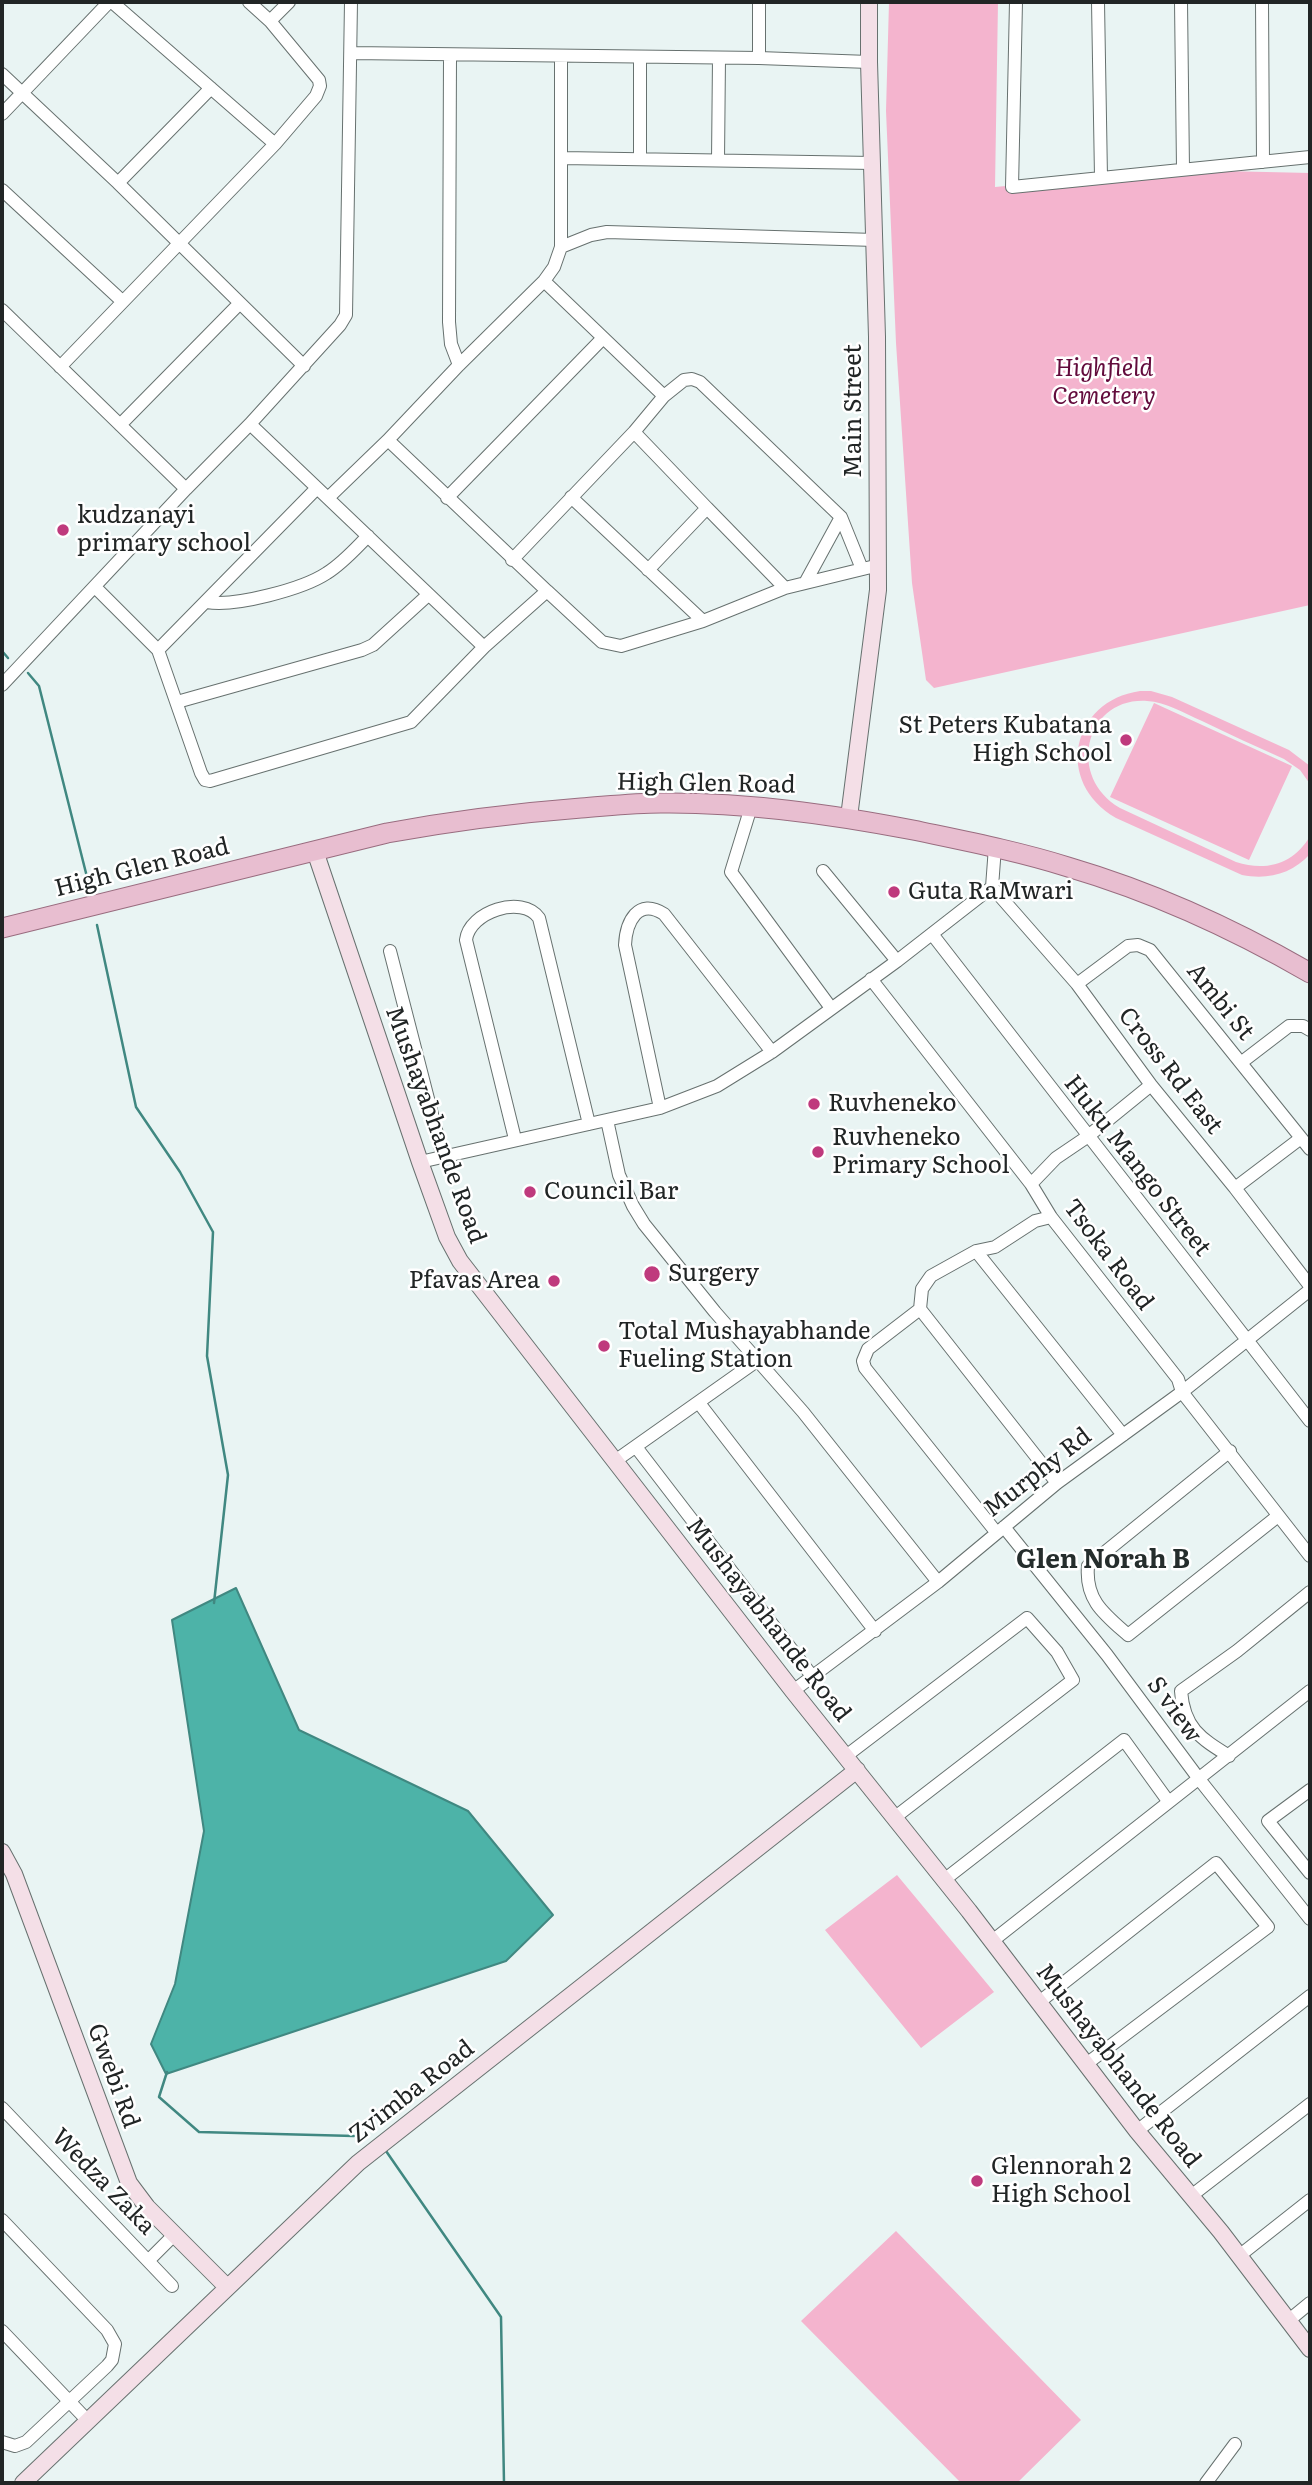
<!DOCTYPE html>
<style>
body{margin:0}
#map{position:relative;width:1312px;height:2485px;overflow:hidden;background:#e9f4f3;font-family:Literata,serif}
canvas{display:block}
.frame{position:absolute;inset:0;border:4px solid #212525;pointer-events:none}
</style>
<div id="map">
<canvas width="1312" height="2485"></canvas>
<div class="frame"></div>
</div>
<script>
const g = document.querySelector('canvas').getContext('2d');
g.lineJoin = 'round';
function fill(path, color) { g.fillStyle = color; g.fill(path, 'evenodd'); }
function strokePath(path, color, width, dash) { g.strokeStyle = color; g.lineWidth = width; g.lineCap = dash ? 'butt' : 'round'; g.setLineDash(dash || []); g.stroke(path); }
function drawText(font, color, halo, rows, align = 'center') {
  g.font = font + ' Literata,serif'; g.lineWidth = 5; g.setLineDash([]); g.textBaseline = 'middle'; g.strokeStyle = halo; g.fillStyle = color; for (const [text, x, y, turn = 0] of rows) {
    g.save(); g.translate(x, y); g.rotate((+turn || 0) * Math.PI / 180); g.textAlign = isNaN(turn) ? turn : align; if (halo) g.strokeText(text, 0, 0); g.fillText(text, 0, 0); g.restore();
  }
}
const green = new Path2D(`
 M 889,2 L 998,2 L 995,187 L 1179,170 L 1310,173 L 1310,605 L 934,688 L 926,680 L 912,583 L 896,343 L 886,111 Z
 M 1140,691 L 1151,691 L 1172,697 L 1289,750 L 1310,766 L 1310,784 L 1300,770 L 1284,759 C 1257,747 1229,734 1202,721 C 1184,713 1166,702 1147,701 C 1085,697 1066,777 1120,808 L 1236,862 C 1266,872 1294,864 1310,836 L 1310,854 C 1292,874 1268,880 1242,875 L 1116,818 C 1054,782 1071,701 1140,691 Z
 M 1154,703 L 1292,766 L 1249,860 L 1110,797 Z
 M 897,1875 L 994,1992 L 921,2048 L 825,1930 Z
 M 896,2231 L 1081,2420 L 1017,2483 L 961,2483 L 801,2321 Z`);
const water = new Path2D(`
 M 236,1588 L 299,1730 L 468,1811 L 553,1915 L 506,1961 L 166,2074 L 151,2044 L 175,1984 L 204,1831 L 172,1620 Z`);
const stream = new Path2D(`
 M 2,651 L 8,658
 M 28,673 L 39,686 L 88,881
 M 97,925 L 136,1107 L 180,1172 L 213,1232 L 207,1356 L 228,1475 L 214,1603
 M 167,2072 L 159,2097 L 199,2132 L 354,2136
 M 386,2151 L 501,2317 L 504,2483`);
const street = new Path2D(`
 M 112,2 L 275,144
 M 1016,2 L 1012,187 L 1310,157
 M 1098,2 L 1101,177
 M 1181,2 L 1183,169
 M 1262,2 L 1263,162
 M 270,21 L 289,2
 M 351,53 L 759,58 L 869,62
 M 450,56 L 449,322 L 451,344 L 459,365
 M 640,57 L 640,158
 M 759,58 L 759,2
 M 2,74 L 118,183 L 304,366
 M 2,114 L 109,2
 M 562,158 L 873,163
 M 718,160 L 719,58
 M 118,183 L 211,88
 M 2,190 L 122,301
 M 561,247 L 591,235 L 607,232 L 875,240
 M 544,281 L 664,396
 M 2,310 L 186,489
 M 60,367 L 275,144 L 316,96 L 320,86 L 319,80 L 270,21 L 249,2
 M 250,424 L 484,647
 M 120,425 L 239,304
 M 634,432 L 707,508 L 648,570
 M 571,497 L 703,621
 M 328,498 L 388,440
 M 447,498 L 602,339
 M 707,508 L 785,588
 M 512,560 L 634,432 L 664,396 L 684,380 L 692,379 L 700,382 L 841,517 L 862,569
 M 805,583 L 841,517
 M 95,587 L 158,650 L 201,773 L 205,780 L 210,781 L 411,722 L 484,647 L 547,591 L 388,440 L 459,365 L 544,281 L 554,267 L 561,247 L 561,57
 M 547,591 L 602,642 L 621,646 L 703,621 L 785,588 L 871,567
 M 207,602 C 235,607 303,589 327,573 C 343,563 355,549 368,536
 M 158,650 L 317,488
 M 2,685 L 186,489 L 250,424 L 340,325 L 346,315 L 351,2
 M 177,702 L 362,650 L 373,645 L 428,595
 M 751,807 L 731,872 L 831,1008
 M 823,871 L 897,961
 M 992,887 L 1077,984 L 1151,1085 L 1235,1188 L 1310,1286
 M 932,934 L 1310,1421
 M 390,951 L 443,1157
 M 871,979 L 1031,1184 L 1051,1217 L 1178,1379 L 1182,1392 L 1310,1556
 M 1077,984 L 1128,946 L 1138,945 L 1150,950 L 1310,1149
 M 1242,1062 L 1289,1026 L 1303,1026 L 1310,1030
 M 660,1108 L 625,945 C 626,922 638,897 664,914 L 772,1052
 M 607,1120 L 619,1175 L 633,1206 L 644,1224 L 715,1312 L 803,1412 L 938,1582
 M 515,1139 L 466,940 C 469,912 522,894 539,918 L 589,1124
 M 420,1162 L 660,1108 L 717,1086 L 772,1052 L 897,961 L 992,887 L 995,847
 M 1031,1184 L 1056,1158 L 1087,1137 L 1151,1085
 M 1235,1188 L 1301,1138
 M 1051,1217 L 1035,1221 L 995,1247 L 976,1251 L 931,1276 L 922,1289 L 920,1309 L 1057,1483
 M 976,1251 L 1123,1435
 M 920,1309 L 868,1349 L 863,1361 L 865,1368 L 996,1532
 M 699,1403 L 875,1631
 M 636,1447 L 812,1676
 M 1230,1451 L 1088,1566 C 1085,1600 1104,1614 1128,1635 L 1278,1516
 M 615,1461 L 758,1360
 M 1004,1527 L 1107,1655 L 1199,1779 L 1310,1919
 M 793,1691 L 938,1582 L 1057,1483 L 1182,1392 L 1310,1290
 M 846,1756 L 1027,1618 L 1057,1652 L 1073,1680 L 894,1818
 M 1229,1756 C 1200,1738 1184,1728 1181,1691 L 1237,1651 L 1310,1592
 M 1310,1790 L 1268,1821 L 1310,1873
 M 944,1880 L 1124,1740 L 1168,1801
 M 991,1942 L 1310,1691
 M 1038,2003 L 1216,1863 L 1268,1927 L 1085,2065
 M 2,2108 L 172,2286
 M 1137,2131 L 1310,1996
 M 1191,2196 L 1310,2104
 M 2,2220 L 107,2330 L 115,2344 L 112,2360 L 107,2366 L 26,2442 L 15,2446 L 2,2442
 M 1239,2256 L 1310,2200
 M 149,2260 L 174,2235
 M 1288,2321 L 1310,2303
 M 2,2331 L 88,2421
 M 1206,2483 L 1235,2444`);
const secondary = new Path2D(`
 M 849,817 L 878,590 L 877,337 L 869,62 L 869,2
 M 315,851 L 420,1162 L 447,1237 L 460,1261 L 793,1691 L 969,1911 L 1137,2131 L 1221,2232 L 1310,2349
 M 2,1852 L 14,1874 L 129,2183 L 147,2207 L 227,2287
 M 23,2483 L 358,2163 L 857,1770`);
const primary = new Path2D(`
 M 2,928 L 387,833 C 452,821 516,813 581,808 C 608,806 634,803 661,803 C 746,802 830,814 913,830 C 965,841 1017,851 1068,867 C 1153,892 1234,929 1310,973`);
const markers = [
 [63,530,7,"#bf3a7d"],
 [1126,740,7,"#bf3a7d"],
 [894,892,7,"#bf3a7d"],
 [814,1104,7,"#bf3a7d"],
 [818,1152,7,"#bf3a7d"],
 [530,1192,7,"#bf3a7d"],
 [652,1274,9,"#bf3a7d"],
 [554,1281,7,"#bf3a7d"],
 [604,1346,7,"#bf3a7d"],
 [977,2181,7,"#bf3a7d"]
];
const parkNames = [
 ["Highfield",1104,369],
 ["Cemetery",1104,397]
];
const streetNames = [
 ["Main Street",854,411,-90],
 ["High Glen Road",706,784,1],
 ["High Glen Road",142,868,-14],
 ["Ambi St",1220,1002,51],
 ["Cross Rd East",1170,1071,52],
 ["Mushayabhande Road",435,1125,70],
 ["Huku Mango Street",1137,1166,52],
 ["Tsoka Road",1108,1255,53],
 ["Murphy Rd",1038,1473,-38],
 ["Mushayabhande Road",768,1620,52],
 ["S view",1174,1710,54],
 ["Mushayabhande Road",1118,2066,52],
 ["Gwebi Rd",113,2076,70],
 ["Zvimba Road",412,2092,-38],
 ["Wedza Zaka",103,2182,46]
];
const poiNames = [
 ["kudzanayi",77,516],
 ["primary school",77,544],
 ["St Peters Kubatana",1112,726,"right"],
 ["High School",1112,754,"right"],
 ["Guta RaMwari",908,892],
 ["Ruvheneko",828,1104],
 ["Ruvheneko",832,1138],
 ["Primary School",832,1166],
 ["Council Bar",544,1192],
 ["Surgery",668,1274],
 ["Pfavas Area",540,1281,"right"],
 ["Total Mushayabhande",618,1332],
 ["Fueling Station",618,1360],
 ["Glennorah 2",991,2167],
 ["High School",991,2195]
];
const neighbourhoodNames = [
 ["Glen Norah B",1103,1560]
];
fill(green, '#f4b4ce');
fill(water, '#4db3a8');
strokePath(water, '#408881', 2);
strokePath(stream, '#408881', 2.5);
strokePath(street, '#67716f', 14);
strokePath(secondary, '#67716f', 18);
strokePath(primary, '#996c7f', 21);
strokePath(street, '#fff', 12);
strokePath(secondary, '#f4dfe7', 16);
strokePath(primary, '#e8bed0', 19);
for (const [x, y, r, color] of markers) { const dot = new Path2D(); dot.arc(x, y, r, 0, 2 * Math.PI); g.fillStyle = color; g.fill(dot); strokePath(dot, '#fff', 2.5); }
drawText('italic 24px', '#620b3c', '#fff', parkNames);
drawText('24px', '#212525', '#fff', streetNames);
drawText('24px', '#212525', '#fff', poiNames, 'left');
drawText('bold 26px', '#252d2c', '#fff', neighbourhoodNames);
</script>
